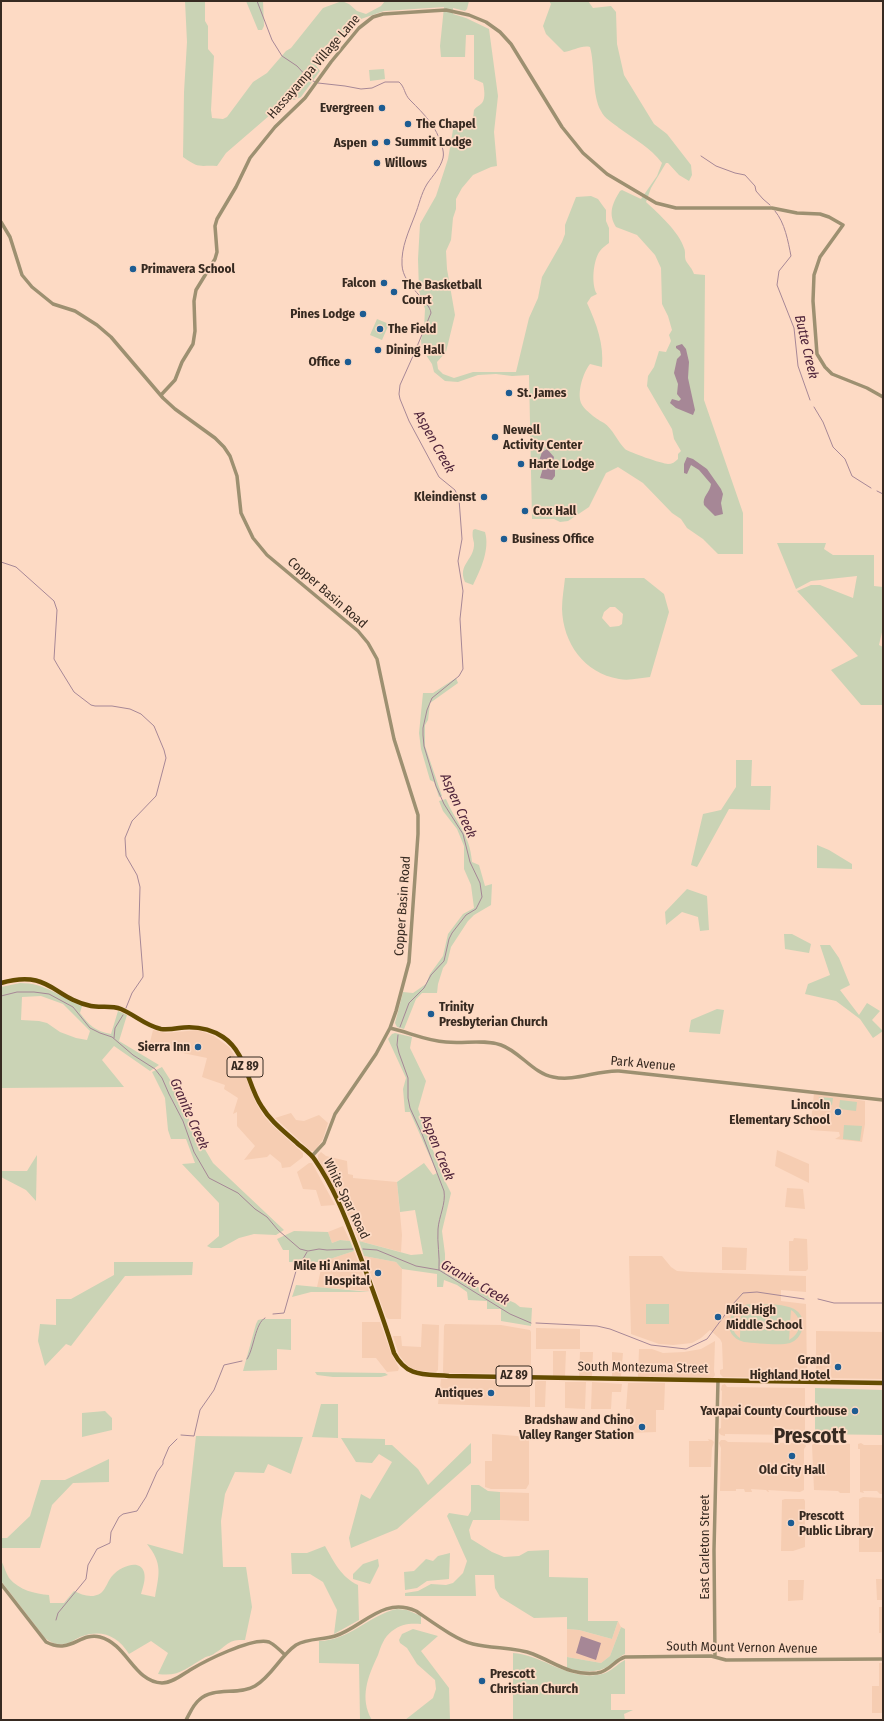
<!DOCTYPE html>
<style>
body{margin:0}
#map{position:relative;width:884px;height:1721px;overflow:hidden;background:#fddac4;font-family:"Fira Sans Condensed",sans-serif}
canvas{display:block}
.frame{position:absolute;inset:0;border:2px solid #372a21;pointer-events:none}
</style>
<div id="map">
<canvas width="884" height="1721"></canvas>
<div class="frame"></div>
</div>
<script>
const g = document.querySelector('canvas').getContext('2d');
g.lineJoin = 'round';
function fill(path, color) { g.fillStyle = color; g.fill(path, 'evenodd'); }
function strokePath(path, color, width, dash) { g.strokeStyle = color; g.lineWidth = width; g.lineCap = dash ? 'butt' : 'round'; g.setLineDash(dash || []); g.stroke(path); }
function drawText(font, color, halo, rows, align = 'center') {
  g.font = font + ' "Fira Sans Condensed",sans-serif'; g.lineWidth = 3.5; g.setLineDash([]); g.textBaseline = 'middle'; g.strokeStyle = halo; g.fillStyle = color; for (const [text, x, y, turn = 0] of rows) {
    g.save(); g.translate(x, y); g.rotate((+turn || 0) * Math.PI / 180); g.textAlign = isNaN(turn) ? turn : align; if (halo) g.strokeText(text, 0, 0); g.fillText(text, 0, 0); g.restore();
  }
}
const built = new Path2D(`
 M 153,1030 L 166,1033 L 198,1030 L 214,1036 L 229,1047 L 241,1066 L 256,1103 L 263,1115 L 272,1125 L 303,1153 L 303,1157 L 290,1167 L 282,1168 L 281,1163 L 270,1154 L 267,1157 L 244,1160 L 255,1146 L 237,1126 L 237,1112 L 233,1114 L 238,1098 L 224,1089 L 225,1085 L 202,1077 L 207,1058 L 149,1046 Z
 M 814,1093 L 865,1101 L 865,1124 L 862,1142 L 835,1139 L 840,1136 L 839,1132 L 810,1130 Z
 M 291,1113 L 296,1120 L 304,1121 L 319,1115 L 328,1123 L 323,1139 L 315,1151 L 311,1151 L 275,1118 Z
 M 777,1150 L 809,1164 L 809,1183 L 775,1166 Z
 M 321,1152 L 326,1156 L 347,1161 L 348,1174 L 353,1175 L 353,1178 L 397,1182 L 402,1235 L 401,1252 L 359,1241 L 346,1210 L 318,1159 L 318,1155 Z
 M 309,1163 L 312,1163 L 335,1205 L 321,1206 L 316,1190 L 303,1189 L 297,1172 Z
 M 787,1188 L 803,1189 L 805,1209 L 785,1207 Z
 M 343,1226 L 350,1241 L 340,1240 L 332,1243 L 328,1232 Z
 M 794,1238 L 807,1239 L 808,1269 L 806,1271 L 789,1271 L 789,1241 L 793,1241 Z
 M 722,1247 L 747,1248 L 746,1270 L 722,1270 Z
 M 354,1251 L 369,1291 L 317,1287 L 322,1265 L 321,1262 Z
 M 364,1256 L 396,1262 L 402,1269 L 401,1319 L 388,1319 L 386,1317 Z
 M 629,1256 L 662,1256 L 671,1267 L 677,1271 L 691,1272 L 806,1276 L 806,1292 L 781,1290 L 781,1301 L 806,1304 L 807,1378 L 803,1380 L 800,1378 L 723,1377 L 720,1374 L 720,1370 L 723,1369 L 722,1343 L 720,1339 L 710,1330 L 701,1338 L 692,1343 L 673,1345 L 659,1344 L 631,1334 Z
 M 362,1322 L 380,1322 L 391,1353 L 399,1368 L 398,1371 L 387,1372 L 376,1358 L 362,1358 Z
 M 422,1324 L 439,1325 L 438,1370 L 436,1372 L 420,1371 L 413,1369 L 407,1365 L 399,1355 L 393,1336 L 401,1336 L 402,1346 L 421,1347 Z
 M 445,1324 L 501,1325 L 530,1330 L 531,1332 L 531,1369 L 529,1374 L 444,1373 L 443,1372 L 444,1326 Z
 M 536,1328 L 580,1329 L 580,1349 L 536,1349 Z
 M 816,1331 L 883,1332 L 883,1379 L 816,1378 Z
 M 715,1341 L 714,1371 L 715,1375 L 713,1378 L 638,1377 L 639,1349 L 652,1349 L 663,1353 L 684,1352 L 701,1349 Z
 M 553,1351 L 566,1351 L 565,1376 L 553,1376 Z
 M 580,1352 L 593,1352 L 592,1376 L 579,1376 Z
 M 612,1352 L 623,1353 L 621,1376 L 612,1376 Z
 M 441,1379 L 528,1381 L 530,1383 L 530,1407 L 438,1404 Z
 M 537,1381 L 546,1381 L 545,1407 L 535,1407 L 535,1382 Z
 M 565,1382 L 586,1382 L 585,1409 L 565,1408 Z
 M 592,1382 L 622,1384 L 621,1392 L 612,1392 L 611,1409 L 591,1409 Z
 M 628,1383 L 665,1383 L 664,1410 L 656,1410 L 656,1432 L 629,1433 L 626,1431 L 626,1430 L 630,1430 L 630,1409 L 626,1409 Z
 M 725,1384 L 727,1387 L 805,1388 L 805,1435 L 803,1437 L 798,1435 L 725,1434 L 725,1436 L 721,1435 L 719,1433 L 719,1429 L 721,1428 L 722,1391 L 721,1390 L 722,1385 Z
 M 492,1434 L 529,1437 L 529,1484 L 526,1489 L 491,1489 L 485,1487 L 485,1461 L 492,1461 Z
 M 708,1439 L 712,1440 L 714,1442 L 712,1448 L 711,1467 L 689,1467 L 689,1441 L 709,1441 Z
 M 721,1440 L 725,1440 L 728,1442 L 799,1443 L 799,1442 L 804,1442 L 806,1446 L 804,1449 L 804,1490 L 800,1492 L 768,1490 L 769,1492 L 768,1492 L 766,1490 L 751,1489 L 752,1492 L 745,1492 L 744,1489 L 736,1489 L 736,1491 L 720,1491 L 721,1448 L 719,1443 Z
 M 817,1442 L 819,1445 L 845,1445 L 845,1443 L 847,1443 L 850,1444 L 850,1493 L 840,1493 L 838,1491 L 814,1490 L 812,1445 Z
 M 861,1443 L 864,1445 L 883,1445 L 883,1494 L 880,1494 L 877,1491 L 863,1491 L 864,1493 L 860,1492 L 860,1449 L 858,1449 L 858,1444 Z
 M 500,1492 L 529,1493 L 529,1521 L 500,1520 Z
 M 863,1497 L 883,1498 L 883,1552 L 859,1552 L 859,1499 Z
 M 785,1499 L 804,1499 L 805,1501 L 805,1547 L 793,1551 L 781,1551 L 782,1500 Z
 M 876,1579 L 883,1579 L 883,1600 L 877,1600 Z
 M 788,1580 L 804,1580 L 803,1600 L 788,1601 Z
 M 879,1607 L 883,1607 L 883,1657 L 881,1657 L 881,1633 L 879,1633 Z
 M 618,1621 L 621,1627 L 610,1656 L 601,1663 L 567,1657 L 567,1629 L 579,1630 L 612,1639 Z
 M 879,1663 L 883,1663 L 883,1713 L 872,1713 L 872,1686 L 879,1686 Z`);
const green = new Path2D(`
 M 185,1 L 205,1 L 205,21 L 208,26 L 208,49 L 214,56 L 211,110 L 212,118 L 223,119 L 227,117 L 253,82 L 267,73 L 286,51 L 291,48 L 323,8 L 342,1 L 349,4 L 357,11 L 366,14 L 381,6 L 385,1 L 469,1 L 467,9 L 465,11 L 453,8 L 453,14 L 466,18 L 489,29 L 498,96 L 494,132 L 497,166 L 491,167 L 473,175 L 462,188 L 456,199 L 456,209 L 453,218 L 451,240 L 446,251 L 447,269 L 455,315 L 446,352 L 437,362 L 438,369 L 443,374 L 454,378 L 473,372 L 516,372 L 529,318 L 538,298 L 542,277 L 562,242 L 565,234 L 565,225 L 576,197 L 591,196 L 598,199 L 603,206 L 606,210 L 606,221 L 609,228 L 609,243 C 606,245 602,248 600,251 C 593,260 591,285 597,294 L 591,297 L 587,303 C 597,325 604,344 602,367 L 590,364 C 583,373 577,392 581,403 C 584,410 598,420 604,423 C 612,428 618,442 625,449 C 628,452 663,464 668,464 C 672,464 675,462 678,459 L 678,454 L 681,451 L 674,439 L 672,429 L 647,386 L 648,376 L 654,367 L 659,351 L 666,352 L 671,341 L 669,335 L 672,330 L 668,316 L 662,304 L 661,268 L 655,255 L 637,235 L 616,227 C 608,214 612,204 620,191 L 622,190 L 641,199 L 657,176 L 662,163 C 651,148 634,139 619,128 C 613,123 604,118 601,111 C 592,96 595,65 590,47 C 581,45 573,51 564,52 L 546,34 L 543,26 L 551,4 L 549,1 L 588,1 L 593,8 L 611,6 L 616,12 L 617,44 L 624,75 L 654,124 L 667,134 L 691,165 L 692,175 L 689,181 L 679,175 L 668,163 L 666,163 L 651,188 L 646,202 C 658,213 680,233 684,248 C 686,252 684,257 686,261 C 689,266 692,268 694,274 L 705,275 L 704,400 L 743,513 L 743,554 L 718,554 L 703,539 L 687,528 L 681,519 L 672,513 L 643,483 L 618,467 L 606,473 L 589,507 L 568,521 L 560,522 L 554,519 L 532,519 L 529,375 L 512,376 L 496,374 L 478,375 L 458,382 L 445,381 L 434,372 L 432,364 L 422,349 L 421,340 L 424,329 L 425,309 L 419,291 L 418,259 L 420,224 L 436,196 L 448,159 L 454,124 L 472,127 L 474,110 C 476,107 479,106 482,103 C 486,98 484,88 483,83 L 474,79 L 474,35 L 466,35 L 465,57 L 441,57 L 440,46 L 444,7 L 384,11 L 361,19 L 354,22 L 344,35 L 328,44 L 311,58 L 320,71 L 301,97 L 294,100 L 289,98 L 284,99 L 270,115 L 226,153 L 217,166 C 198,165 200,169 183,157 L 184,92 L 187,42 Z
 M 246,1 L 263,1 L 264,26 L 262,30 L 258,30 Z
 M 384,69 L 385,79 L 370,81 L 369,70 Z
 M 377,319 L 389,324 L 382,340 L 370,335 Z
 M 475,529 L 485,532 C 490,549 481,569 473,585 L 465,582 C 457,564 475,560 474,543 C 473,538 472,536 473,530 Z
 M 777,543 L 826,543 L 824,549 L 833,555 L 874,555 L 874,586 L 883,587 L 883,628 L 879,645 L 883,647 L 883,705 L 861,705 L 831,670 L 858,656 L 797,591 L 811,585 L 820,585 L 853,598 L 857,576 L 811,581 L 796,589 Z
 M 565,578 L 644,578 L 664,594 L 669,612 L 650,677 C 640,678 629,681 619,679 C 584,673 563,643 562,609 C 562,598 564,588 565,578 ZM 610,607 L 615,607 L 623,614 L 622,624 L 619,626 L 610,627 L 602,618 L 604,612 Z
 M 456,678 L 458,683 L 430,703 L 428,720 L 425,725 L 425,746 L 442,796 L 439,797 L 434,782 L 430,780 L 421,749 L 419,733 L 423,693 L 433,693 Z
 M 736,760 L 752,760 L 751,786 L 771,786 L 770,810 L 729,809 L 697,867 L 691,865 L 703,814 L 721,810 L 736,787 Z
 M 446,799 C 456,823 470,834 472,862 L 479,865 L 485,886 L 492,884 L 491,905 L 474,915 L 468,921 L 451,947 L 447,963 L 443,968 L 438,984 L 437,993 L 422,993 L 416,999 L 404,1029 L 397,1027 L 395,1023 L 403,992 L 413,993 L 426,984 L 430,974 L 443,956 L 448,934 L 463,914 L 474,908 L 471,885 L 464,869 L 464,846 L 457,829 L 443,811 L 439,801 Z
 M 817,845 L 829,850 L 852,864 L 852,869 L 817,868 Z
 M 687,889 L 707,896 L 709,930 L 700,931 L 698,917 L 682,912 L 666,925 L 665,912 Z
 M 784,934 L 792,934 L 811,944 L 809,953 L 785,949 Z
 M 820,945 L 830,945 L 839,958 L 850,985 L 840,990 L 859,1015 L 867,1003 L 880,1011 L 872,1020 L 883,1031 L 873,1038 L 860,1019 L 836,1001 L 805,994 L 808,984 L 830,975 Z
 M 20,983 C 46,983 60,997 82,1006 L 80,1013 C 89,1025 95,1031 111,1034 L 118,1011 L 127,1015 L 119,1041 L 159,1065 L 150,1071 L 114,1046 L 102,1060 L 124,1087 L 1,1088 L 1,987 ZM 41,996 L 63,1004 L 90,1031 L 87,1040 L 76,1038 L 60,1032 L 47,1023 L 39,1021 L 21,1020 L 22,997 Z
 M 717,1009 L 724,1010 L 720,1034 L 689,1032 L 691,1020 Z
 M 395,1033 L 412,1037 L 410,1048 L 426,1081 L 418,1109 L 442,1175 L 451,1193 L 442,1231 L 445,1254 L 445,1273 L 515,1303 L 520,1307 L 532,1308 L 531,1326 L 501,1321 L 501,1309 L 487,1309 L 487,1301 L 468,1300 L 467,1292 L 457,1285 L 444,1280 L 443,1287 L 437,1287 L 437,1274 L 402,1269 L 396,1262 L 364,1256 L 359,1241 L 411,1255 L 423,1254 L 415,1210 L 400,1212 L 397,1182 L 424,1163 L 433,1175 L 437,1173 L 410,1112 L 405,1112 L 403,1089 L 406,1078 L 388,1039 L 392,1034 Z
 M 162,1067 L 176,1089 L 193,1129 L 213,1163 L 284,1230 L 276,1235 L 254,1234 L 239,1238 L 221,1248 L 211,1248 L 207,1246 L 219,1236 L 219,1203 L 182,1164 L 195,1163 L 186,1139 L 171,1139 L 168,1130 L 165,1098 L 152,1072 Z
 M 819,1097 L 833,1098 L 832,1105 L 818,1107 Z
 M 840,1100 L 857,1102 L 856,1111 L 839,1109 Z
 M 844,1125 L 862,1126 L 860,1141 L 843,1139 Z
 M 37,1155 L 36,1201 L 26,1190 L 1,1177 L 1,1171 L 27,1171 Z
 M 294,1231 L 328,1232 L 332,1243 L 340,1240 L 350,1241 L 354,1251 L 321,1262 L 289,1262 L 289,1250 L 283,1250 L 277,1239 Z
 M 114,1262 L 193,1262 L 192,1275 L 125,1276 L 71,1346 L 66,1344 L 45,1366 L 38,1341 L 40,1324 L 56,1325 L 56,1299 L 71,1299 L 114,1275 Z
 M 296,1285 L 370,1292 L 311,1292 L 292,1297 Z
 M 646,1304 L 669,1304 L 669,1324 L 646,1324 Z
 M 751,1304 C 769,1305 809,1300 802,1330 C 800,1336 796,1341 790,1343 C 781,1346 755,1343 744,1342 C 720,1336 727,1305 751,1304 ZM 741,1309 L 740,1337 L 740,1338 C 729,1330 730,1316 741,1309 ZM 791,1310 C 803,1318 802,1333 789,1340 Z
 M 262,1319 L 291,1319 L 291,1350 L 277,1349 L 277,1370 L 243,1371 L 256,1324 L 258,1320 Z
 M 315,1372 L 385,1373 L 388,1375 L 381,1377 L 333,1377 L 317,1375 Z
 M 815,1388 L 883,1390 L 883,1435 L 815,1434 Z
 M 321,1404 L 338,1404 L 338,1438 L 312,1437 Z
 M 105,1411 L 112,1418 L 112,1430 L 82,1437 L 82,1413 Z
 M 196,1436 L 303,1437 L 291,1474 L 268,1464 L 264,1473 L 235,1472 L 225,1494 L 221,1521 L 223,1567 L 246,1567 L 252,1607 L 245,1640 C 228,1639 228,1645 215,1653 C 212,1656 207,1656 204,1658 C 186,1668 180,1677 158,1674 L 168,1653 L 151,1641 L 129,1654 C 117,1635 101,1629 80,1637 C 74,1640 69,1644 63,1644 C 56,1645 50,1642 45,1638 L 1,1581 L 1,1560 C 4,1566 6,1573 9,1578 C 19,1590 35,1594 49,1595 L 50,1603 L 64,1603 L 74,1591 C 82,1595 92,1599 101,1593 C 106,1589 108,1580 113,1575 C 120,1567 140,1558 144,1572 C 146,1579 143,1587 141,1594 L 155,1597 C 159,1574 163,1564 147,1544 L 183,1554 Z
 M 341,1438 L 385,1439 L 385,1445 L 392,1445 L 418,1469 L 428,1485 L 471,1443 L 471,1463 L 397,1529 L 351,1548 L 349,1538 L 361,1494 L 370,1499 L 392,1462 L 379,1454 L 372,1463 L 356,1462 Z
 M 109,1459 L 109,1482 L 73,1483 L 52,1505 L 40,1548 L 1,1548 L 1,1538 L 7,1538 L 30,1516 L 41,1480 L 65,1480 Z
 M 471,1485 L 479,1485 L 488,1491 L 500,1492 L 500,1520 L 473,1520 L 469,1530 L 471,1539 L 492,1552 L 504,1557 L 519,1556 L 528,1551 L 549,1550 L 549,1577 L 588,1578 L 588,1621 L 618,1621 L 612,1639 L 579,1630 L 567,1629 L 567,1617 L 534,1618 L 500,1597 L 495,1588 L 494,1575 L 475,1575 L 476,1596 L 405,1596 L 405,1593 L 418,1591 L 431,1584 L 446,1585 L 453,1583 L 463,1573 L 467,1561 L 447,1516 L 449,1513 L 468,1516 L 471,1511 Z
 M 325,1546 C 334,1562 341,1577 358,1585 L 359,1620 L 334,1634 L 337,1610 L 323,1582 L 310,1574 L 292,1574 L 291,1553 L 307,1553 Z
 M 450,1553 L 449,1579 L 427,1581 L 417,1588 L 405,1590 L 404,1572 L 414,1571 L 426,1559 L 433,1561 L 438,1556 Z
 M 378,1559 L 379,1566 L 370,1584 L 353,1579 L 353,1574 L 363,1564 Z
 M 397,1609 L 407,1610 L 421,1616 L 421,1624 C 410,1623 401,1624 392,1631 C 384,1637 381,1646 378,1655 C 368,1676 359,1698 372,1720 L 360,1720 L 359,1664 L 319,1663 L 319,1641 C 349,1641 369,1615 397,1609 Z
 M 621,1627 L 625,1629 L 625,1654 C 619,1656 616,1662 610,1665 C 598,1674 581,1672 567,1668 L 567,1657 L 601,1663 L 610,1656 Z
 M 413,1629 L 438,1636 L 421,1651 L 449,1688 L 450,1720 L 405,1720 L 433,1698 L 436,1689 L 435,1680 L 417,1664 L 407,1648 L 400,1643 L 399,1640 L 402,1634 Z
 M 513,1653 C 544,1655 569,1682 602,1674 C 611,1672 617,1664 625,1660 L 625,1694 L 611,1694 L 611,1710 L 633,1710 L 624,1714 L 625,1720 L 513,1720 Z`);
const water = new Path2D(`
 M 682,344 L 686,349 L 689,362 L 688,378 L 695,410 L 693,415 L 676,408 L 670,403 L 672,399 L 679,401 L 681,399 L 677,394 L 678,384 L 674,373 L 677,359 L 681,355 L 680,351 L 676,348 L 676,346 Z
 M 547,449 L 554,457 L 553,462 L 555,465 L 555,476 L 552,480 L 540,478 L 543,468 L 539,467 L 538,464 L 542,452 Z
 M 687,457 L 693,459 L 707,469 L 721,489 L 723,494 L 721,503 L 723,514 L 715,516 L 704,505 C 702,496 710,493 711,484 L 699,470 L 691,465 L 687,474 L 684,473 L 684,464 Z
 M 581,1636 L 601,1643 L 596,1660 L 576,1653 Z`);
const stream = new Path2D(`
 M 257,1 L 272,40 L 282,56 L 297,66 L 308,78 L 315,82
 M 318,83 L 345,86 L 361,89 L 372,88 L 385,82 L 399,82 C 405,87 404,94 410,100 C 425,115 436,126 442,146 C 443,150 444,154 443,158 C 440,169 433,175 427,184 C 421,194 419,205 415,215 C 409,231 401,247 402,265 C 403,286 430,301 431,313 L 413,356 L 400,385 L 399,394 L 400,399 L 409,421 L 439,477 L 455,490 L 459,499 L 462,539 L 458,561 L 463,591 L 460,619 L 463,669 L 459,676 L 432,698 L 427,710 L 423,728 L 423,735 L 424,746 L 436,786 L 444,804 L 463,834 L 470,862 L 480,883 L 482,897 L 476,909 L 466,915 L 452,933 L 449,939 L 444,961 L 431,975 L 424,988 L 409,1003 L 400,1027
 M 701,156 L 716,166 L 735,173 L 745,175 L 755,186 L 756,191 L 763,199 L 770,205
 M 775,211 C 785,223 788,241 791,256 L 779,271 L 777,285 L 794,328 L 798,366 L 810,400
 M 814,407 L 823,422 L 833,447 L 845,459 L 852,476 L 871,488
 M 877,491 L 883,494
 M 1,562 L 16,567 L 54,601 L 57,610 L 54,659 L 58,666 L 74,692 L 91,705 L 95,706 L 112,706 L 130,709 L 141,714 L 154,726 L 164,750 L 166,758 L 156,796 L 132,821 L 125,838 L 126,856 L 137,875 L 140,887 L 139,923 L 143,974 L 143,977 L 132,993 L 126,1008
 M 1,996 L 17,992 L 34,992 L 49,994 L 73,1007 L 90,1028 L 100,1033 L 112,1037 L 133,1055 L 155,1069 L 162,1078 L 169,1094 L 183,1121 L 194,1152 L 209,1178 L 238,1193 L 255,1209 L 267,1217 L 278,1230 L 300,1249 L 308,1251 L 319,1249 L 327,1250 L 353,1249
 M 398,1035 L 397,1045 L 399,1053 L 408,1078 L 408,1098 L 410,1108 L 422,1134 L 444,1191 C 446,1204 439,1216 438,1229 C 437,1243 440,1256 439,1270
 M 114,1038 L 115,1028 L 123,1015
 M 363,1249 L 377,1250 L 416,1266 L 439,1270 L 510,1314 L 531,1323
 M 818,1299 L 834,1303 L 883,1303
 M 273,1314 L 284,1313 L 296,1271 L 307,1252
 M 536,1323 L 597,1326 L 610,1329 L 651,1345 L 686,1349 L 707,1339 L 733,1304 L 743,1293 L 757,1292 L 804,1299
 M 247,1359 C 254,1349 255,1323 265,1318
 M 181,1435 L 194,1436 L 200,1410 L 214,1390 L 224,1365 L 242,1361
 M 56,1620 L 58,1613 L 86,1579 L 88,1565 L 97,1549 L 110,1543 L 111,1532 L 119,1517 L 123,1514 L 137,1511 L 146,1497 L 157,1472 L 163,1464 L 163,1461 L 169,1447 L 177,1439`);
const minor = new Path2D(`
 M 1,222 L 10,237 L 22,275 L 32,287 L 53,304 L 75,311 L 97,325 L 111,337 L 163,398 L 175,409 L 215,438 L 224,447 L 230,456 L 237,476 L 241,513 L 253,538 L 267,555 L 358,631 L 368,643 L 377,659 L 394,739 L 418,815 L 418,834 L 409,962 L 396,1011 L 390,1028 L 376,1054 L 335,1114 L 324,1143 L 312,1156
 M 161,395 L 175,380 L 182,362 L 193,344 L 195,331 L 194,301 L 196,290 L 215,259 L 217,252 L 215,226 L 217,219 L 236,187 L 250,158 L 275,127 L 305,98 L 331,62 L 359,28 L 373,17 L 383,14 L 446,10 L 469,15 L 486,22 L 500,32 L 511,44 L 562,127 L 583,153 L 607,174 L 656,203 L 676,208 L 772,208 L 797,213 L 820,214 L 829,217 L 843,225 L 820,257 L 814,275 L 813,301 L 817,354 L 825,367 L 832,374 L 867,388 L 883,397
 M 390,1028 C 408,1032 427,1041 446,1042 C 464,1044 484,1039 501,1045 C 519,1051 534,1074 553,1077 C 575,1082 597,1070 619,1071 L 883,1100
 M 1,1584 L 46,1642 C 71,1655 79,1632 100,1637 C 127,1644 134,1682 162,1683 C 172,1683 182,1675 190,1670 C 205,1661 252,1637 269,1642 C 275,1645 281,1651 285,1655
 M 715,1657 L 714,1550 L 718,1380
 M 186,1720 C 190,1713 193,1705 199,1700 C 214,1686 238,1696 255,1686 C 272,1676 280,1656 296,1645 C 308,1638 322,1640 335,1636 C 363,1627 383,1596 416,1611 C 431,1621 456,1640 473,1644 C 493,1649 515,1647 533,1654 C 556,1663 570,1676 597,1673 C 611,1671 614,1660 625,1657 L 711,1656 L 726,1660 L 883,1659`);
const major = new Path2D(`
 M 1,983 C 50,969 53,998 91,1006 C 101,1008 111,1005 121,1009 C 135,1015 146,1026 161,1029 C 167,1030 173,1029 179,1028 C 195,1026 209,1028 223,1037 C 247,1053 247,1085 262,1107 C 271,1122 285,1132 298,1144 C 304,1149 311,1154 315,1160 C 333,1186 345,1216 356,1245 C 369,1280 383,1316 394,1353 C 407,1378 425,1374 449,1376 L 883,1383`);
const markers = [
 [382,108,4,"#1d5c92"],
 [408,124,4,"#1d5c92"],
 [387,142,4,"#1d5c92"],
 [375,143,4,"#1d5c92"],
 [377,163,4,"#1d5c92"],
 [133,269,4,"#1d5c92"],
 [384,283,4,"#1d5c92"],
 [394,292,4,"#1d5c92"],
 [363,314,4,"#1d5c92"],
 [380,329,4,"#1d5c92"],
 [378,350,4,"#1d5c92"],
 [348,362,4,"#1d5c92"],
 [509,393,4,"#1d5c92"],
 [495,437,4,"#1d5c92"],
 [521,464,4,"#1d5c92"],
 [484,497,4,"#1d5c92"],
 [525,511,4,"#1d5c92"],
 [504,539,4,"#1d5c92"],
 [431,1014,4,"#1d5c92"],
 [198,1047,4,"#1d5c92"],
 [838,1112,4,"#1d5c92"],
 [378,1273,4,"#1d5c92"],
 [718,1317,4,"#1d5c92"],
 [838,1367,4,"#1d5c92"],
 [491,1393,4,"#1d5c92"],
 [855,1411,4,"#1d5c92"],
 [642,1427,4,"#1d5c92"],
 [792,1456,4,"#1d5c92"],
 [791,1523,4,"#1d5c92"],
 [482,1681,4,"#1d5c92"]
];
const shields = [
 [245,1067,36],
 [514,1376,36]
];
const shieldNames = [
 ["AZ 89",245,1067],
 ["AZ 89",514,1376]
];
const streetNames = [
 ["Hassayampa Village Lane",314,67,-49],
 ["Copper Basin Road",327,593,41],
 ["Copper Basin Road",403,906,-86],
 ["Park Avenue",643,1064,5],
 ["White Spar Road",346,1199,64],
 ["South Montezuma Street",643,1368,1],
 ["East Carleton Street",705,1547,-90],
 ["South Mount Vernon Avenue",742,1648,1]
];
const poiNames = [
 ["Evergreen",374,108,"right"],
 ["The Chapel",416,124],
 ["Summit Lodge",395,142],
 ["Aspen",367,143,"right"],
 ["Willows",385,163],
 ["Primavera School",141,269],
 ["Falcon",376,283,"right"],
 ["The Basketball",402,285],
 ["Court",402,300],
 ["Pines Lodge",355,314,"right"],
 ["The Field",388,329],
 ["Dining Hall",386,350],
 ["Office",340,362,"right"],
 ["St. James",517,393],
 ["Newell",503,430],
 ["Activity Center",503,445],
 ["Harte Lodge",529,464],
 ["Kleindienst",476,497,"right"],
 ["Cox Hall",533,511],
 ["Business Office",512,539],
 ["Trinity",439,1007],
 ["Presbyterian Church",439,1022],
 ["Sierra Inn",190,1047,"right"],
 ["Lincoln",830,1105,"right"],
 ["Elementary School",830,1120,"right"],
 ["Mile Hi Animal",370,1266,"right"],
 ["Hospital",370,1281,"right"],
 ["Mile High",726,1310],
 ["Middle School",726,1325],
 ["Grand",830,1360,"right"],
 ["Highland Hotel",830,1375,"right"],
 ["Antiques",483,1393,"right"],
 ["Yavapai County Courthouse",847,1411,"right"],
 ["Bradshaw and Chino",634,1420,"right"],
 ["Valley Ranger Station",634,1435,"right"],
 ["Old City Hall",792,1470,"center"],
 ["Prescott",799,1516],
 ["Public Library",799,1531],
 ["Prescott",490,1674],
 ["Christian Church",490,1689]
];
const waterNames = [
 ["Butte Creek",806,347,77],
 ["Aspen Creek",434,442,61],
 ["Aspen Creek",458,806,66],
 ["Granite Creek",189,1114,66],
 ["Aspen Creek",437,1148,68],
 ["Granite Creek",475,1283,30]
];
const townNames = [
 ["Prescott",810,1437]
];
fill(built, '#f6cdb2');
fill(green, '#cad3b5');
fill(water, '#a68796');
strokePath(stream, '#a68796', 1);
strokePath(minor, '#9d9071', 3.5);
strokePath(major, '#644c01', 4.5);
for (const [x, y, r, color] of markers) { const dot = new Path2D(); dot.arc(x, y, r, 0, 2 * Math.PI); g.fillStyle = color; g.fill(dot); strokePath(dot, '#fddac4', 1.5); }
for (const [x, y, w] of shields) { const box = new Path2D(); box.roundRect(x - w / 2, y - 10, w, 20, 3); g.fillStyle = '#fddac4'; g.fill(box); strokePath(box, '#372a21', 1); }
drawText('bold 12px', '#372a21', null, shieldNames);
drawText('13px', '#372a21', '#fddac4', streetNames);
drawText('bold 13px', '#372a21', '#fddac4', poiNames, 'left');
drawText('italic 14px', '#4e233a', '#fddac4', waterNames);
drawText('bold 21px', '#372a21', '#fddac4', townNames);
</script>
